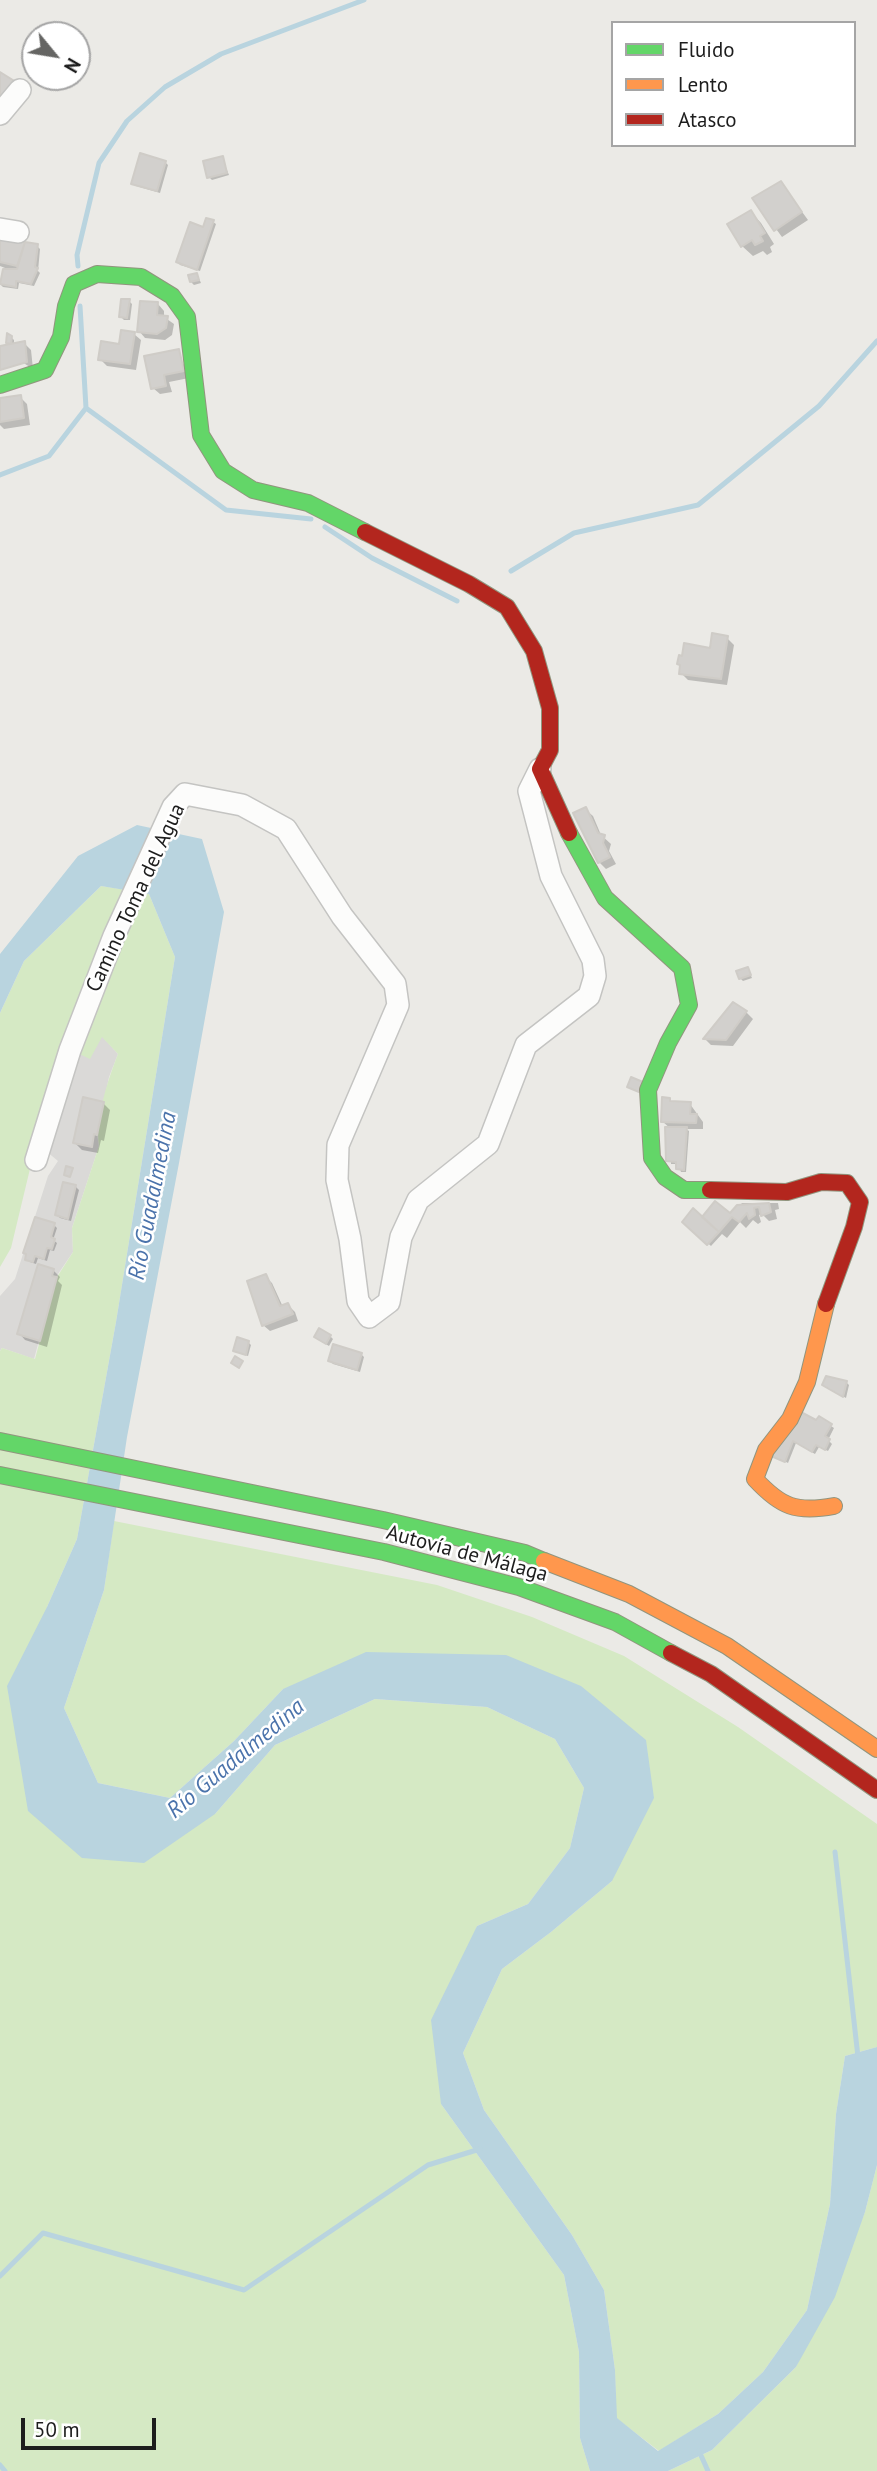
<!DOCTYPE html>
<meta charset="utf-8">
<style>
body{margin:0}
#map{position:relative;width:877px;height:2471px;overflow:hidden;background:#ebeae6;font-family:"PT Sans",sans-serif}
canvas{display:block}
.legend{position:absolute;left:611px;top:21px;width:245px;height:126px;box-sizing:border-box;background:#fff;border:2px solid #a5a5a5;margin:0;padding:9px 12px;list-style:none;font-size:21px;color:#1d1d1d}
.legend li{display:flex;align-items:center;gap:14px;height:35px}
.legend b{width:35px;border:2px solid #a5a5a5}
.north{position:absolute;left:21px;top:21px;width:70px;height:70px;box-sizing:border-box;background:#fff;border:2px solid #a5a5a5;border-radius:50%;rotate:120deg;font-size:19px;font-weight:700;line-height:28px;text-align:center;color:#1d1d1d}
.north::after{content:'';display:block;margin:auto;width:24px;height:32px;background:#656563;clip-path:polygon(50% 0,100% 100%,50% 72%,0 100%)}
.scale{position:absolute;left:21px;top:2418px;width:135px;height:32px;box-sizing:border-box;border:4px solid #1d1d1d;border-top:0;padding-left:9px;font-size:21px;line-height:24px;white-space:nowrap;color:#1d1d1d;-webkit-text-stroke:5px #fff;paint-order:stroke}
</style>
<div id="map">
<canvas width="877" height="2471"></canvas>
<ul class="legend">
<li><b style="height:9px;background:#63d668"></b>Fluido</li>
<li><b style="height:9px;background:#ff974d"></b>Lento</li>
<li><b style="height:9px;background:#b3261e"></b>Atasco</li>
</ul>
<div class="north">N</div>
<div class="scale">50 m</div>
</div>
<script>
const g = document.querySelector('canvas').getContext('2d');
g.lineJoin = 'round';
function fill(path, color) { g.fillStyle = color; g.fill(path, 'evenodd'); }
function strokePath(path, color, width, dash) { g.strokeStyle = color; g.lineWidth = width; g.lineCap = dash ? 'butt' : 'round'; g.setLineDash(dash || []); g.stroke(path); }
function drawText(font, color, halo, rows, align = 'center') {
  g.font = font + ' "PT Sans",sans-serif'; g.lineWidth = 5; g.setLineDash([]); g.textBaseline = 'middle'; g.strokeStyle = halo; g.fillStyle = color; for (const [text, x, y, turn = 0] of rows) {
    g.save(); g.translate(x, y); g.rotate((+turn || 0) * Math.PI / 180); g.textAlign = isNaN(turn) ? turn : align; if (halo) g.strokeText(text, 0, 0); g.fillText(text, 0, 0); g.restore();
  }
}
const residential = new Path2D(`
 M 102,1036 L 118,1054 L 109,1077 L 97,1135 L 99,1146 L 72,1228 L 73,1252 L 56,1277 L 34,1359 L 2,1348 L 0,1351 L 0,1296 L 15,1279 L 48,1176 L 58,1161 L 46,1151 L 55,1135 L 52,1134 L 77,1053 Z`);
const grass = new Path2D(`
 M 101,886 L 127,890 L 35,1148 L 11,1248 L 0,1267 L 0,1013 L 24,961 Z
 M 142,893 L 149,894 L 175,957 L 116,1322 L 77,1539 L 47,1607 L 28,1811 L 215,1814 L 275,1745 L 375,1699 L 487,1707 L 555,1739 L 584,1788 L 570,1848 L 528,1904 L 477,1926 L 441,2104 L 564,2275 L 579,2352 L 580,2438 L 590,2471 L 0,2471 L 0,1351 L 2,1348 L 35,1359 L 57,1277 L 73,1252 L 72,1228 L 99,1146 C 95,1119 108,1079 118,1054 L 102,1037 L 90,1059 L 77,1053 Z
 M 114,1521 L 437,1585 L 532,1617 L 624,1656 L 738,1727 L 877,1824 L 877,2047 L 845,2056 L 836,2114 L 830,2204 L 807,2310 L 763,2372 L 718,2414 L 659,2451 L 616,2418 L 615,2370 L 604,2290 L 572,2235 L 484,2110 L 463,2053 L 502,1969 L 551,1932 L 612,1881 L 581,1686 L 283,1689 L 234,1741 L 170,1798 L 98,1783 L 64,1708 L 104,1590 Z
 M 877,2165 L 877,2471 L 668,2471 L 712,2450 L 796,2367 L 865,2212 Z`);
const water = new Path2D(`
 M 137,825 L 202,839 L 224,912 L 179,1163 L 127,1437 L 104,1590 L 64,1708 L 98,1783 L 170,1798 L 234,1741 L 283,1689 L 366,1652 L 506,1655 L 581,1686 L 646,1740 L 654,1798 L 612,1881 L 551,1932 L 502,1969 L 463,2053 L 484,2110 L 572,2235 L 604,2290 L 615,2370 L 617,2418 L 658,2451 L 718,2414 L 763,2372 L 807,2310 L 830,2204 L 836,2114 L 845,2056 L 877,2047 L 877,2165 L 865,2212 L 835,2297 L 796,2367 L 712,2450 L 668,2471 L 590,2471 L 580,2438 L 579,2352 L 564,2275 L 441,2104 L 431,2020 L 477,1926 L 528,1904 L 570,1848 L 584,1788 L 555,1739 L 487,1707 L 375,1699 L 275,1745 L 215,1814 L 144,1863 L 82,1858 L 28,1811 L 7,1686 L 47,1607 L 77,1539 L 116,1322 L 175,957 L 149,894 L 101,886 L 24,961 L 0,1013 L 0,954 L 78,856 Z`);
const shadow = new Path2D(`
 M 222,158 L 229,175 L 212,180 L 209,177 Z
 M 165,162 L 168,165 L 160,193 L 136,186 L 133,183 Z
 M 781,183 L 808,220 L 782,237 L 754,199 Z
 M 751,212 L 761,223 L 774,244 L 770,247 L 772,252 L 767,255 L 763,251 L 753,256 L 742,246 Z
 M 213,222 L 216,224 L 200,271 L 180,265 L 178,262 Z
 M 0,238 L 37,246 L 40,249 L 38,271 L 40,273 L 34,286 L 19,283 L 18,289 L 3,287 L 0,284 L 5,268 L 0,266 Z
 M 197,274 L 201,283 L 194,285 L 191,282 Z
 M 129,301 L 132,304 L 130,320 L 124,320 L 121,317 Z
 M 158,304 L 164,311 L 164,317 L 174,324 L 172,335 L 165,340 L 145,338 L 139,331 Z
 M 134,334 L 141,340 L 136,370 L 107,366 L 100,359 Z
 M 11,337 L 14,340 L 14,345 L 24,343 L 31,350 L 33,369 L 0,348 L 11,346 L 8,342 Z
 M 178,351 L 189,378 L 169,382 L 172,392 L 160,394 L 153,388 Z
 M 20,397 L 27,404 L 30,425 L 4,429 L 0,425 L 0,400 Z
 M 727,638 L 734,645 L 727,685 L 688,680 L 681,673 L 682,666 L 711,650 Z
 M 586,810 L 593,816 L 601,835 L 611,844 L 609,851 L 616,864 L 606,869 L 599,862 Z
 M 748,969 L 752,978 L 743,981 L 740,978 Z
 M 746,1012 L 753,1019 L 733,1046 L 711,1045 L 705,1039 Z
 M 669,1099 L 673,1103 L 690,1104 L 703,1122 L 703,1129 L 686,1129 L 689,1131 L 686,1172 L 681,1172 L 678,1164 L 671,1164 L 671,1129 L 663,1122 Z
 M 103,1103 L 110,1110 L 104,1141 L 101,1140 L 98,1153 L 82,1150 L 75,1143 Z
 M 76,1187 L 79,1190 L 71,1221 L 60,1218 L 57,1215 Z
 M 742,1203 L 778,1203 L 779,1209 L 775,1210 L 777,1219 L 769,1221 L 762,1214 L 759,1215 L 761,1222 L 758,1224 L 753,1220 L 746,1228 L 740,1222 L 727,1238 L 722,1234 L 711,1246 L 684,1222 L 730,1216 Z
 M 54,1225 L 57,1228 L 53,1240 L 57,1243 L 54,1251 L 50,1250 L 47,1261 L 38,1258 L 36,1264 L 30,1262 L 27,1259 Z
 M 53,1270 L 60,1277 L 58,1281 L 62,1285 L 47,1347 L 25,1340 L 19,1333 Z
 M 265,1276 L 272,1283 L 283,1307 L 288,1305 L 295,1312 L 298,1321 L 270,1331 L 263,1325 Z
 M 330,1336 L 333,1339 L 329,1346 L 319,1340 Z
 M 248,1342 L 251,1345 L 248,1356 L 235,1351 Z
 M 361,1354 L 364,1357 L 360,1372 L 333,1364 L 330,1361 Z
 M 846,1382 L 849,1385 L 846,1398 L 827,1387 Z
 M 819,1418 L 834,1428 L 828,1440 L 832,1444 L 828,1451 L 819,1447 L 815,1454 L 796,1443 L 788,1463 L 773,1455 Z`);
const stream = new Path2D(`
 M 78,266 L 77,255 L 99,163 L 127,121 L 165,87 L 221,54 L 364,0
 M 86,408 L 226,510 L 311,519
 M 0,475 L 49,456 L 86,408 L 80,306
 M 325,527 L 372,558 L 457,601
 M 511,571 L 574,533 L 698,505 L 819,406 L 877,341
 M 835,1852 L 858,2057
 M 0,2276 L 43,2233 L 244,2290 L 428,2165 L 480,2149
 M 699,2451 L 708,2471
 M 0,2465 L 5,2471`);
const building = new Path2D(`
 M 0,72 L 16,82 L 0,103 Z
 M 140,153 L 166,161 L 157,191 L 131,184 Z
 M 223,156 L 227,173 L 207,178 L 203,161 Z
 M 781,181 L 802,212 L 774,231 L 752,198 Z
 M 751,210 L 765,233 L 760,236 L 763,241 L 755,245 L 752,240 L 741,247 L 727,224 Z
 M 206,218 L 214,220 L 197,270 L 176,262 L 190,222 L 203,227 Z
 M 0,236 L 25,242 L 17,266 L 0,262 Z
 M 25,242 L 38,244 L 35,267 L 38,268 L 31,284 L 16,281 L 16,287 L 0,284 L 3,269 L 17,269 Z
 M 197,273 L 199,280 L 190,282 L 188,275 Z
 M 121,299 L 130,299 L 127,318 L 119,317 Z
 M 140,301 L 158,302 L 157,315 L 168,316 L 166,328 L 157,334 L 137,332 Z
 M 121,330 L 135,332 L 130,364 L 98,360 L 101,341 L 119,344 Z
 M 7,333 L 12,336 L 11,344 L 6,343 Z
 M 25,341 L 27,362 L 0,370 L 0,346 Z
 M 179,349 L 184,371 L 164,375 L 166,386 L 151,389 L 144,356 Z
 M 21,395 L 24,418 L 0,422 L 0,398 Z
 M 712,633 L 728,636 L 721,679 L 679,674 L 680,665 L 677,664 L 679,655 L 682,656 L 684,643 L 710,648 Z
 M 586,807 L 598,833 L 605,835 L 603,843 L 610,857 L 598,863 L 573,813 Z
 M 748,967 L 751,975 L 739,979 L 736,971 Z
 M 733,1002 L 747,1011 L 726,1040 L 703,1039 Z
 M 631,1077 L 643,1082 L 639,1092 L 627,1087 Z
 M 83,1097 L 104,1102 L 97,1135 L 94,1134 L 92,1147 L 73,1143 Z
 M 662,1097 L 670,1098 L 670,1101 L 691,1102 L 690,1114 L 697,1114 L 696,1123 L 661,1122 Z
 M 665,1127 L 687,1127 L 684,1170 L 676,1169 L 676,1162 L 666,1161 Z
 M 66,1166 L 73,1168 L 70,1177 L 64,1175 Z
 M 63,1182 L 76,1185 L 68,1219 L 55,1215 Z
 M 715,1201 L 730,1213 L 737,1205 L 769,1203 L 771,1212 L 761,1216 L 759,1207 L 754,1208 L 755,1215 L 749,1219 L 747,1213 L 739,1222 L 732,1217 L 719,1232 L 702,1217 Z
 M 693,1208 L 719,1232 L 707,1245 L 682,1222 Z
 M 35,1217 L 55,1223 L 51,1237 L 55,1239 L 52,1249 L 47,1248 L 44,1259 L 35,1256 L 33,1262 L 25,1260 L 26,1254 L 23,1253 Z
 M 38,1264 L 54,1269 L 52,1276 L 57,1277 L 40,1341 L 17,1334 Z
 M 266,1274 L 280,1306 L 288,1303 L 293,1314 L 262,1326 L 247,1281 Z
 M 319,1328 L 331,1335 L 326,1344 L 314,1337 Z
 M 237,1337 L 249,1341 L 246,1355 L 233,1351 Z
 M 333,1344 L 362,1353 L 357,1370 L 328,1361 Z
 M 235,1356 L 243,1361 L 239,1368 L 231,1363 Z
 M 826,1376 L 847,1381 L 843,1397 L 822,1385 Z
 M 799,1411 L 816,1420 L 819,1416 L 832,1424 L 825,1436 L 830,1439 L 825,1450 L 816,1445 L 812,1452 L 793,1441 L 785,1462 L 771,1456 Z`);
const street = new Path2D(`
 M 0,114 L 20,90
 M 0,229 L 18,232
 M 36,1160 L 70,1050 L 114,936 L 173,807 L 185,794 L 242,805 L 286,829 L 342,916 L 395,984 L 398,1005 L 338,1145 L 337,1180 L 350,1239 L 358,1301 L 369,1317 L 389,1302 L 401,1237 L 418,1200 L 488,1144 L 526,1045 L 589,996 L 595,976 L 593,960 L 551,876 L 529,791 L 540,769`);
const fast = new Path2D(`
 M 0,385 L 45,370 L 61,337 L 66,306 L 74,284 L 97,274 L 141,277 L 172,296 L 187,317 L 201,435 L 223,471 L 253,490 L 308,503 L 365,532
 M 569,833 L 605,898 L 682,968 L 689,1005 L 668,1043 L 648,1090 L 652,1158 L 665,1177 L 684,1190 L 710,1190
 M 0,1441 L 383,1520 L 525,1553 L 544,1561
 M 0,1475 L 384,1552 L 519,1587 L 615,1622 L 671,1653`);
const slow = new Path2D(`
 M 826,1304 L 807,1382 L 790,1419 L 766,1450 L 755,1479 C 781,1507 796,1513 834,1506
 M 544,1561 L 629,1594 L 727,1646 L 877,1749`);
const jam = new Path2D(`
 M 365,532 L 469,584 L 507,607 L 534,651 L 550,708 L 550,750 L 540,769 L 569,833
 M 710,1190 L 787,1192 L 821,1182 L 847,1183 L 860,1202 L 854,1227 L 826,1304
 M 671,1653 L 711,1674 L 877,1790`);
const streetNames = [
 ["Camino Toma del Agua",136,898,-65],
 ["Autovía de Málaga",467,1554,15]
];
const waterNames = [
 ["Río Guadalmedina",153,1196,-79],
 ["Río Guadalmedina",236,1759,-40]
];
fill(residential, '#dad9d7');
fill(grass, '#d5e9c4');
fill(water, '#b9d4df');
fill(shadow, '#0003');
strokePath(stream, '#b9d4df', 5);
fill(building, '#d2d0cd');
strokePath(building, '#cfccc7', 2);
strokePath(street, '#c4c4c2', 24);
strokePath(fast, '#91957e', 18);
strokePath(slow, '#91957e', 18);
strokePath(jam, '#91957e', 18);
strokePath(street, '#fcfcfb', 21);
strokePath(fast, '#63d668', 16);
strokePath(slow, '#ff974d', 16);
strokePath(jam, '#b3261e', 16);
drawText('21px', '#1d1d1d', '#fff', streetNames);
drawText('italic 23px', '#4b73ab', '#fff', waterNames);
</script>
